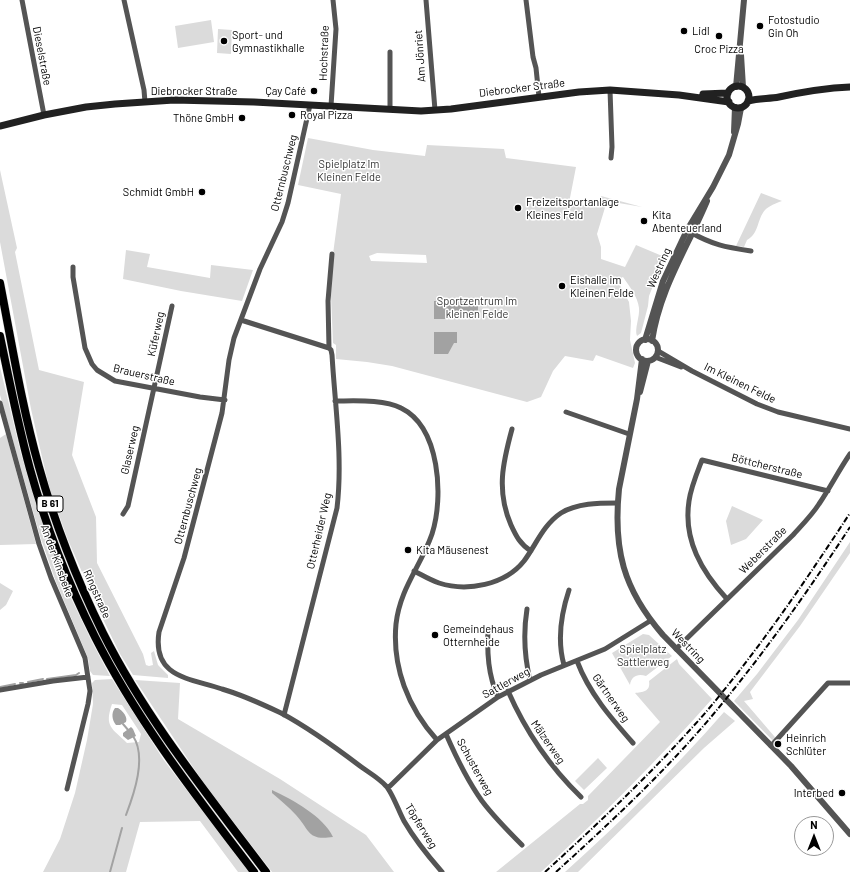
<!DOCTYPE html>
<meta charset="utf-8">
<style>
body{margin:0}
#map{position:relative;width:850px;height:872px;overflow:hidden;background:#fff;font-family:Barlow,sans-serif}
canvas{display:block}
.north{position:absolute;left:794px;top:816px;width:40px;height:40px;box-sizing:border-box;background:#fff;border:1px solid #999;border-radius:50%;rotate:0deg;font-size:11px;font-weight:700;line-height:16px;text-align:center;color:#000}
.north::after{content:'';display:block;margin:auto;width:14px;height:18px;background:#000;clip-path:polygon(50% 0,100% 100%,50% 72%,0 100%)}
</style>
<div id="map">
<canvas width="850" height="872"></canvas>
<div class="north">N</div>
</div>
<script>
const g = document.querySelector('canvas').getContext('2d');
g.lineJoin = 'round';
function fill(path, color) { g.fillStyle = color; g.fill(path, 'evenodd'); }
function strokePath(path, color, width, dash) { g.strokeStyle = color; g.lineWidth = width; g.lineCap = dash ? 'butt' : 'round'; g.setLineDash(dash || []); g.stroke(path); }
function drawText(font, color, halo, rows, align = 'center') {
  g.font = font + ' Barlow,sans-serif'; g.lineWidth = 3; g.setLineDash([]); g.textBaseline = 'middle'; g.strokeStyle = halo; g.fillStyle = color; for (const [text, x, y, turn = 0] of rows) {
    g.save(); g.translate(x, y); g.rotate((+turn || 0) * Math.PI / 180); g.textAlign = isNaN(turn) ? turn : align; if (halo) g.strokeText(text, 0, 0); g.fillText(text, 0, 0); g.restore();
  }
}
const green = new Path2D(`
 M 211,20 L 214,42 L 178,48 L 175,26 Z
 M 218,29 L 232,30 L 231,54 L 217,53 Z
 M 308,138 L 373,150 L 425,156 L 427,145 L 504,149 L 506,158 L 576,167 L 569,203 L 598,207 L 601,196 L 642,207 L 607,201 L 597,234 L 601,247 L 601,259 L 625,267 L 636,245 L 667,258 L 658,273 L 649,296 L 648,306 L 641,333 L 637,336 C 634,330 640,316 639,308 C 638,297 629,286 623,277 L 617,280 L 629,302 L 631,321 L 630,340 L 635,363 L 633,368 L 596,355 L 593,361 L 565,356 L 553,371 L 541,397 L 527,402 L 392,366 L 367,362 L 336,359 L 336,345 L 333,343 L 331,296 L 333,254 L 341,194 L 298,185 ZM 377,253 L 426,255 L 427,263 L 371,261 L 369,256 Z
 M 0,170 L 17,248 L 15,252 L 39,370 L 84,382 L 72,455 L 96,517 L 97,563 L 143,654 L 146,665 L 149,666 L 153,665 L 151,653 L 154,651 L 158,665 L 168,675 L 168,678 L 133,675 L 120,654 L 99,611 L 68,540 L 50,490 L 42,457 L 31,409 L 0,242 Z
 M 761,193 L 782,201 C 776,203 769,206 765,210 C 757,219 759,234 747,240 L 744,247 L 736,246 Z
 M 126,250 L 150,254 L 147,267 L 210,278 L 211,265 L 253,270 L 242,301 L 181,291 L 123,279 Z
 M 0,367 L 21,454 L 45,530 L 70,596 L 92,642 L 110,676 L 93,675 L 90,671 L 88,658 L 56,582 L 40,536 L 0,395 Z
 M 6,434 L 36,544 L 0,545 L 0,438 Z
 M 732,506 L 763,520 L 746,539 L 731,545 L 726,521 Z
 M 850,542 L 850,553 L 800,626 L 750,692 L 753,699 L 744,701 L 780,743 L 778,746 L 734,701 L 757,674 L 798,620 Z
 M 0,583 L 13,591 L 6,605 L 0,610 Z
 M 643,634 L 649,635 L 672,656 L 646,676 C 638,673 631,676 630,685 L 612,653 Z
 M 677,659 L 679,664 L 712,699 C 658,760 601,817 541,872 L 496,872 L 580,804 L 583,804 L 588,800 L 588,796 L 660,722 L 635,693 C 642,692 651,692 649,681 Z
 M 112,679 L 163,759 L 249,872 L 238,872 L 200,821 L 140,822 L 126,872 L 43,872 L 60,839 L 75,793 L 87,740 L 93,704 L 92,683 L 95,680 ZM 112,704 L 122,705 L 141,734 L 139,742 L 127,743 C 112,728 104,727 112,704 Z
 M 135,680 L 180,683 L 178,719 L 280,779 L 366,835 L 394,872 L 272,872 L 205,785 Z
 M 724,712 L 735,721 L 704,748 L 578,872 L 565,872 C 621,822 675,768 724,712 Z
 M 598,758 L 607,768 L 584,790 L 575,781 Z`);
const water = new Path2D(`
 M 478,300 L 478,319 L 434,319 L 434,301 Z
 M 434,332 L 457,332 L 457,343 L 454,343 L 448,354 L 434,354 Z
 M 115,708 L 118,708 C 123,711 128,717 126,722 L 120,725 L 116,725 C 112,720 111,713 115,708 Z
 M 131,727 L 133,729 L 136,736 L 128,740 L 123,736 L 123,733 Z
 M 272,790 C 293,800 323,816 333,837 C 307,841 310,830 296,815 C 289,807 280,800 272,793 Z`);
const stream = new Path2D(`
 M 47,679 L 76,675 L 79,673
 M 28,682 L 43,679
 M 20,683 L 23,683
 M 0,687 L 15,684
 M 123,724 L 129,731
 M 126,815 C 134,794 147,757 133,736
 M 110,872 L 122,828`);
const minor = new Path2D(`
 M 22,0 L 44,115
 M 124,0 L 144,90 L 145,102
 M 426,0 L 435,110
 M 526,0 L 533,57 L 536,68 L 539,97
 M 390,52 L 390,109
 M 610,90 L 612,147 L 611,158
 M 310,105 L 288,203 L 282,222 L 260,269 L 234,338 L 229,360 L 222,413 L 184,558 L 159,632 C 152,678 190,678 222,689 C 243,695 262,704 281,713 C 309,728 335,747 360,766 C 368,772 379,778 386,786 C 392,792 399,812 404,821 C 415,840 428,856 442,872
 M 331,106 L 336,29 L 333,0
 M 690,232 C 713,245 725,247 751,251
 M 73,267 L 73,277 L 85,348 L 92,364 L 97,370 L 115,381 L 200,397 L 225,400
 M 241,320 L 329,348
 M 658,351 L 692,371 L 757,404 L 778,412 L 850,429
 M 655,357 L 681,367
 M 335,401 C 354,401 384,399 401,408 C 440,427 444,497 432,534 C 421,566 400,588 396,624 C 392,667 408,708 437,740
 M 0,403 L 39,544 L 51,578 L 85,658 L 90,691 L 88,704 L 67,789
 M 566,412 L 629,434
 M 512,429 C 503,462 496,491 511,525 C 516,536 520,544 531,551
 M 123,514 L 128,506 L 172,306
 M 414,571 C 422,575 430,580 439,583 C 467,592 505,585 524,561 C 536,545 543,525 561,513 C 577,503 599,503 617,503
 M 727,599 C 702,572 683,540 689,501 C 691,487 697,473 702,460 L 828,491
 M 527,609 C 523,634 524,655 530,680
 M 488,629 C 487,653 488,675 498,697
 M 676,649 L 793,535 C 802,525 812,515 819,504 C 830,488 839,470 850,454
 M 577,661 C 589,693 611,718 633,743
 M 564,665 C 557,640 561,614 569,590
 M 0,690 L 53,681 L 88,677
 M 508,691 C 526,732 549,766 581,797
 M 284,715 L 337,508 C 343,458 335,406 332,355 L 331,350 L 329,348 L 328,301 L 332,254
 M 446,734 C 456,757 467,780 482,801 C 494,817 508,831 522,845
 M 771,746 L 828,683 L 850,683
 M 387,787 L 390,786 L 437,740 L 498,697 L 541,675 L 605,649 L 650,621`);
const tertiary = new Path2D(`
 M 741,55 L 743,87
 M 736,87 L 744,0
 M 734,132 L 735,107
 M636 350a11 11 0 1 1 22 0a11 11 0 1 1-22 0Z
 M 645,340 L 663,281 L 687,230 L 713,187 L 729,155 L 738,124 L 741,108
 M 652,341 C 660,288 687,249 707,201
 M 642,359 L 637,399 L 619,489 C 613,549 623,589 663,635 L 791,766 L 850,834
 M 640,392 L 648,361`);
const secondary = new Path2D(`
 M727 97a11 11 0 1 1 22 0a11 11 0 1 1-22 0Z
 M 703,94 L 728,93
 M 748,101 C 759,98 769,99 779,97 C 802,92 826,88 850,87
 M 0,126 L 44,115 L 86,107 L 115,104 L 174,100 L 254,102 L 421,111 L 451,109 L 579,92 L 610,90 L 679,95 L 729,102`);
const trunk = new Path2D(`
 M 0,283 C 12,345 22,407 39,467 C 55,524 77,580 103,633 C 146,719 208,795 266,872
 M 0,336 C 9,380 18,425 30,469 C 46,527 68,583 95,637 C 138,722 197,797 254,872`);
const rail = new Path2D(`
 M 545,872 C 601,821 656,769 706,712 C 759,649 805,582 850,513
 M 556,872 C 612,821 668,769 716,711 C 765,652 809,590 850,527`);
const markers = [
 [760,26,4,"#000"],
 [684,31,4,"#000"],
 [719,36,4,"#000"],
 [224,41,4,"#000"],
 [314,91,4,"#000"],
 [292,115,4,"#000"],
 [242,118,4,"#000"],
 [202,192,4,"#000"],
 [518,208,4,"#000"],
 [644,221,4,"#000"],
 [562,286,4,"#000"],
 [408,550,4,"#000"],
 [435,635,4,"#000"],
 [778,744,4,"#000"],
 [842,793,4,"#000"]
];
const shields = [
 [50,504,26]
];
const shieldNames = [
 ["B 61",50,504]
];
const poiNames = [
 ["Fotostudio",768,20],
 ["Gin Oh",768,33],
 ["Lidl",692,31],
 ["Sport- und",232,35],
 ["Gymnastikhalle",232,48],
 ["Croc Pizza",719,49,"center"],
 ["Çay Café",306,91,"right"],
 ["Royal Pizza",300,115],
 ["Thöne GmbH",234,118,"right"],
 ["Schmidt GmbH",194,192,"right"],
 ["Freizeitsportanlage",526,202],
 ["Kleines Feld",526,215],
 ["Kita",652,215],
 ["Abenteuerland",652,228],
 ["Eishalle im",570,280],
 ["Kleinen Felde",570,293],
 ["Kita Mäusenest",416,550],
 ["Gemeindehaus",443,629],
 ["Otternheide",443,642],
 ["Heinrich",786,738],
 ["Schlüter",786,751],
 ["Interbed",834,793,"right"]
];
const streetNames = [
 ["Hochstraße",324,53,-88],
 ["Dieselstraße",42,56,79],
 ["Am Jönriet",420,56,-94],
 ["Diebrocker Straße",522,88,-7],
 ["Diebrocker Straße",194,91],
 ["Otternbuschweg",284,173,-76],
 ["Westring",659,268,-66],
 ["Küferweg",156,334,-78],
 ["Brauerstraße",144,375,13],
 ["Im Kleinen Felde",740,383,26],
 ["Glaserweg",130,450,-77],
 ["Böttcherstraße",767,466,14],
 ["Otternbuschweg",188,506,-75],
 ["Otterheider Weg",319,531,-77],
 ["Weberstraße",763,550,-45],
 ["An der Kinsbeke",57,561,70],
 ["Ringstraße",97,594,66],
 ["Westring",688,646,46],
 ["Sattlerweg",506,683,-29],
 ["Gärtnerweg",611,698,55],
 ["Mälzerweg",548,742,55],
 ["Schusterweg",475,767,61],
 ["Töpferweg",421,826,58]
];
const parkNames = [
 ["Spielplatz Im",349,164],
 ["Kleinen Felde",349,177],
 ["Sportzentrum Im",477,301],
 ["kleinen Felde",477,314],
 ["Spielplatz",643,649],
 ["Sattlerweg",643,662]
];
fill(green, '#dbdbdb');
fill(water, '#a2a2a2');
strokePath(stream, '#a2a2a2', 2);
strokePath(trunk, '#dbdbdb', 9);
strokePath(minor, '#545454', 5);
strokePath(tertiary, '#545454', 6);
strokePath(secondary, '#212121', 7);
strokePath(trunk, '#000', 8);
strokePath(rail, '#000', 2, [6, 2, 1, 2]);
for (const [x, y, r, color] of markers) { const dot = new Path2D(); dot.arc(x, y, r, 0, 2 * Math.PI); g.fillStyle = color; g.fill(dot); strokePath(dot, '#fff', 1.5); }
for (const [x, y, w] of shields) { const box = new Path2D(); box.roundRect(x - w / 2, y - 8, w, 16, 3); g.fillStyle = '#fff'; g.fill(box); strokePath(box, '#000', 1); }
drawText('bold 10px', '#000', null, shieldNames);
drawText('11px', '#000', '#fff', poiNames, 'left');
drawText('11px', '#000', '#fff', streetNames);
drawText('11px', '#323232', '#fff', parkNames);
</script>
